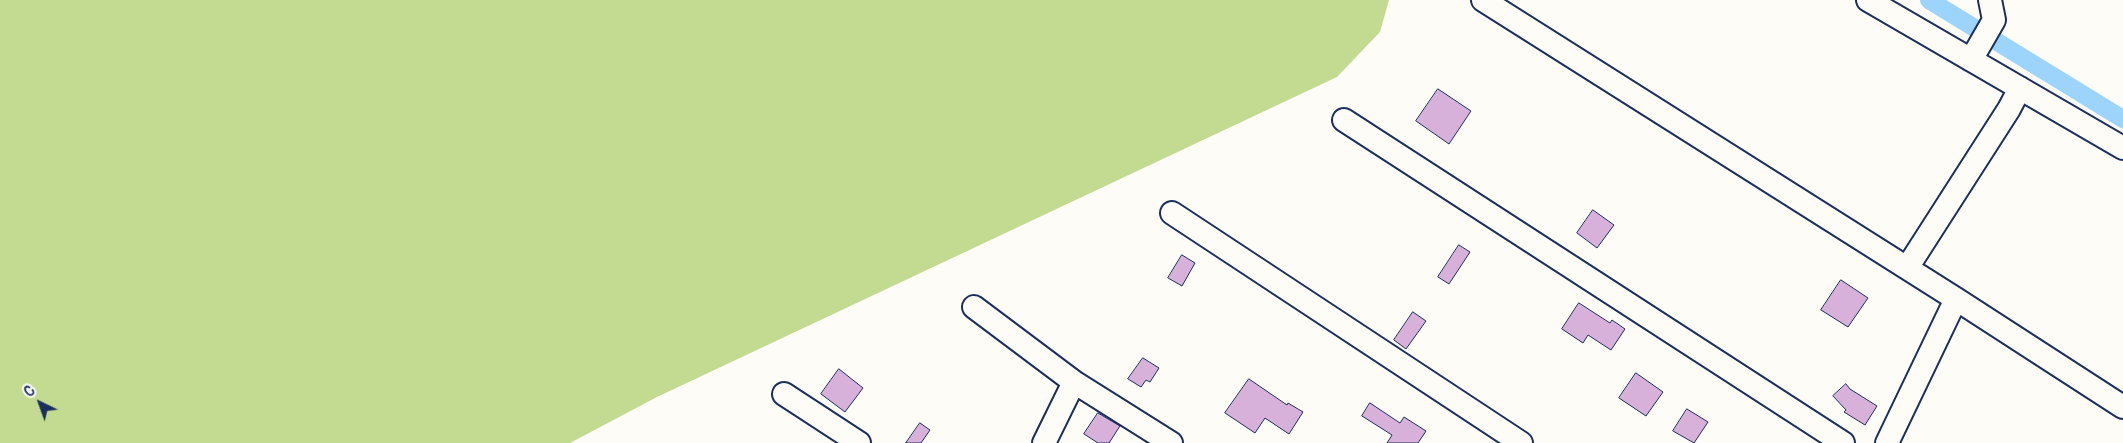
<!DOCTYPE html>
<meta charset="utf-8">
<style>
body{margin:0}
#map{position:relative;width:2123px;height:443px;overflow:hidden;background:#fdfcf7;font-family:Pangolin,sans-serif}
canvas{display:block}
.north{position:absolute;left:15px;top:378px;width:50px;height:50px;-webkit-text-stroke:4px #fdfcf7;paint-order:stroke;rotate:318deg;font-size:14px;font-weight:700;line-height:20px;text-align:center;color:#1b2f5e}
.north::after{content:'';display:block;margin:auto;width:18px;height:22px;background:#1b2f5e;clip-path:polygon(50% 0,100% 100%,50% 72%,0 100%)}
</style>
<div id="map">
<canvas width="2123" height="443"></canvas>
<div class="north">С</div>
</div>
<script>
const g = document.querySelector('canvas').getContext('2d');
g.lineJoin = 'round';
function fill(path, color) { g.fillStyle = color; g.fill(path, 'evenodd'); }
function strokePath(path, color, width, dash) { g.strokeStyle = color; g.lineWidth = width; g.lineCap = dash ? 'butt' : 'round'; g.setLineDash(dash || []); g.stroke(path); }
const green = new Path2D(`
 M 0,0 L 1389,0 L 1380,32 L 1337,77 L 657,397 L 570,443 L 0,443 Z`);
const canal = new Path2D(`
 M 1929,0 L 2123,119`);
const building = new Path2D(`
 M 1438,89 L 1471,111 L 1449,144 L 1416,121 Z
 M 1593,210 L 1614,225 L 1597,248 L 1577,233 Z
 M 1459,245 L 1470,252 L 1449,284 L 1438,277 Z
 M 1182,255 L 1195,263 L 1182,286 L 1168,278 Z
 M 1841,280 L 1868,298 L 1848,327 L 1821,310 Z
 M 1579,303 L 1610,323 L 1612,320 L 1625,329 L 1611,350 L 1588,335 L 1583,343 L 1562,329 Z
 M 1413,312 L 1426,321 L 1406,349 L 1394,340 Z
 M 1143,358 L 1159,368 L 1150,382 L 1146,380 L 1141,387 L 1128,379 Z
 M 839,369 L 863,388 L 845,412 L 821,394 Z
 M 1636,373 L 1663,392 L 1646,416 L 1619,398 Z
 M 1249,379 L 1287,405 L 1288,403 L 1303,412 L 1289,434 L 1265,418 L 1255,433 L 1225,413 Z
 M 1846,384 L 1850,389 L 1877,406 L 1865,425 L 1844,412 L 1846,410 L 1833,396 Z
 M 1370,403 L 1400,423 L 1404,417 L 1426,431 L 1418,443 L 1387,443 L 1392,435 L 1362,416 Z
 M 1687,409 L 1708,422 L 1694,443 L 1673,431 Z
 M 1098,413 L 1120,426 L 1109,443 L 1098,443 L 1084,434 Z
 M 920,423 L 930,430 L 921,443 L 906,443 Z`);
const minor = new Path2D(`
 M 1483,0 L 1956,299 L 2123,407
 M 1868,0 L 2123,148
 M 1971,60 L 1994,20 L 1990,0
 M 1344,120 L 1843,443
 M 1172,213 L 1521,443
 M 1907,268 L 2009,109 L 2020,88
 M 974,307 L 1074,382 L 1171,443
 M 784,394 L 859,443
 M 1044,443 L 1074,382
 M 1887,443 L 1956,299`);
fill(green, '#c3db91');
strokePath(canal, '#9dd4fc', 18);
fill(building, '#d7b1da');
strokePath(building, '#1b2f5e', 1);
strokePath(minor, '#1b2f5e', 26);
strokePath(minor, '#fdfcf7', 22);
</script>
